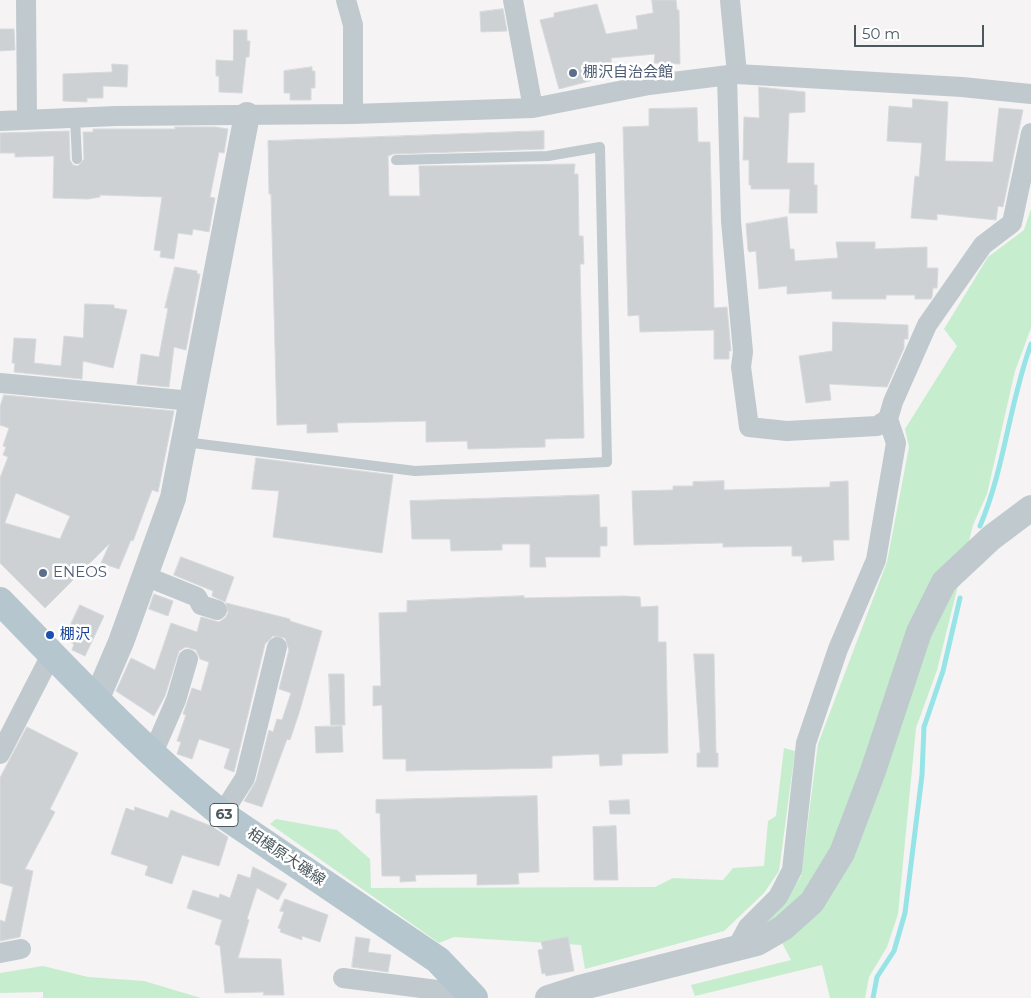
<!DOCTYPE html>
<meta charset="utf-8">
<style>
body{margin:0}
#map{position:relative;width:1031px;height:998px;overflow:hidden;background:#f5f3f3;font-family:Montserrat,sans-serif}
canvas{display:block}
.scale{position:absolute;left:854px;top:25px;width:130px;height:22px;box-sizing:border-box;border:2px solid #4b595f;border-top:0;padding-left:6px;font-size:15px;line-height:18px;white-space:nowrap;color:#4b595f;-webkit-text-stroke:4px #fff;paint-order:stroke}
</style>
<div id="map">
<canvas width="1031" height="998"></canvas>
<div class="scale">50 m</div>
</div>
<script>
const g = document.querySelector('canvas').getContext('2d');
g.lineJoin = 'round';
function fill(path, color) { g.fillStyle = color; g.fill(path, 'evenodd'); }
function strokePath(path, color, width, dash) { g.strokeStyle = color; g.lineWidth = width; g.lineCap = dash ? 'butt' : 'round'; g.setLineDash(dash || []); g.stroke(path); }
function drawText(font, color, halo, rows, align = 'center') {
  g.font = font + ' Montserrat,"Noto Sans JP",sans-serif'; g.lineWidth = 5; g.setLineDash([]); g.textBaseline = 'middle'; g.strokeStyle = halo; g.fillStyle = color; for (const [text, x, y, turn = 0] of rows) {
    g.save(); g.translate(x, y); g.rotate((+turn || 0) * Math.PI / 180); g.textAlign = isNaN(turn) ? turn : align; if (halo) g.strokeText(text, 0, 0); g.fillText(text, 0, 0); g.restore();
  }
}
const green = new Path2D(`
 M 1031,209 L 1031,328 L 1015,371 L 987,494 L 973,525 L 937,670 L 916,728 L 898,914 L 887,947 L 869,977 L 865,998 L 830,998 L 822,965 L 695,996 L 691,985 L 791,960 L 772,923 L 756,926 L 781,907 L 801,876 L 818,744 L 887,562 L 909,447 L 905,429 L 957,346 L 944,329 L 988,257 L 1024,230 Z
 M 784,748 L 795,751 L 779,871 L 764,893 L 724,931 L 585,969 L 581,945 L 454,937 L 439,943 L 270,824 L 276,819 L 337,830 L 370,859 L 371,888 L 655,887 L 673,878 L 723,880 L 733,868 L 764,866 L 768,821 L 776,816 Z
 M 43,966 L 88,977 L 144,981 L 201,998 L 43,998 L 43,992 L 0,993 L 0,973 Z`);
const stream = new Path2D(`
 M 980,526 C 1005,467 1009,404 1031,344
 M 873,998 L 877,977 L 894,951 L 905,913 L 922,775 L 924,727 L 943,671 L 960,598`);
const building = new Path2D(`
 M 652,0 L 676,0 L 677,10 L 679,10 L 680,64 L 654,63 L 655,54 L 611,58 L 613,75 L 559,89 L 540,20 L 554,17 L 554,13 L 597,4 L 606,34 L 638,29 L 636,16 L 653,13 Z
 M 503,9 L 507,31 L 481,32 L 480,12 Z
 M 0,29 L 14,29 L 15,50 L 0,51 Z
 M 234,30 L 247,30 L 247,41 L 250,41 L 249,57 L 246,57 L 242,93 L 219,92 L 219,76 L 216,76 L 216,60 L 233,61 Z
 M 112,64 L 128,65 L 127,87 L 103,86 L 103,98 L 87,98 L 87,102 L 63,101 L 63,74 L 112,72 Z
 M 312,67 L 312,71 L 315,71 L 315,88 L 311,88 L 311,100 L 290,100 L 290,93 L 284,93 L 284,71 Z
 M 759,87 L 805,92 L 805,112 L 789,113 L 787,163 L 814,163 L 814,185 L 817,185 L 817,213 L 789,213 L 790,189 L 751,189 L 751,185 L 749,185 L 749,160 L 743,160 L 744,117 L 759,118 Z
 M 913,99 L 948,102 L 945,161 L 993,162 L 999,108 L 1023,110 L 1003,207 L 998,206 L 996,220 L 937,214 L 937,220 L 911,218 L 915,176 L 919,177 L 922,143 L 887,141 L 889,106 L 912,108 Z
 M 697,108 L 698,142 L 710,142 L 714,308 L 727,307 L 731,351 L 729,351 L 729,359 L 714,359 L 714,330 L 640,332 L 639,315 L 628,316 L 623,127 L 649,126 L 649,109 Z
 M 175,127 L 215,127 L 228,129 L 224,153 L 219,152 L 210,197 L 215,198 L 209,232 L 193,229 L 192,235 L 178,233 L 174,259 L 160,257 L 161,251 L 154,250 L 162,197 L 100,195 L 100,197 L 88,199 L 53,198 L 54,156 L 15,157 L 15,153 L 0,153 L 0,133 L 69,131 L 70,160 L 73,165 L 78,166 L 84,159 L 83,132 L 93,132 L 93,129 L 175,129 Z
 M 544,131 L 544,149 L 393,154 L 388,156 L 389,196 L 420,196 L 419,166 L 575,164 L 574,174 L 578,174 L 579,236 L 583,236 L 584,264 L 580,264 L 584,438 L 545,439 L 545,447 L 468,449 L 467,441 L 426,442 L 426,421 L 337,423 L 338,432 L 307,433 L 307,424 L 277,425 L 271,194 L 269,194 L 268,141 Z
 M 787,217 L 790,249 L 794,249 L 795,261 L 838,258 L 836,242 L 875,242 L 875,249 L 927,247 L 927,268 L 938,268 L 937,288 L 933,288 L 932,297 L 931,299 L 915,299 L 915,295 L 886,295 L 886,299 L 832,299 L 832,291 L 787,294 L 787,286 L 759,289 L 756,251 L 749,252 L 748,250 L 746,224 Z
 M 175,267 L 197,271 L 197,274 L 200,274 L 186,350 L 174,347 L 169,387 L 137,384 L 141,354 L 159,357 L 168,308 L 165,308 Z
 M 85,304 L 114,305 L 114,308 L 127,310 L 113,368 L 83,361 L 82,379 L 14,372 L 15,363 L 12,363 L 14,338 L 36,339 L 34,363 L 61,366 L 64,336 L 83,338 Z
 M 833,322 L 908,325 L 908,339 L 904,339 L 904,348 L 887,387 L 829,384 L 831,400 L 806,403 L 799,356 L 832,351 Z
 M 4,395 L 174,411 L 158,492 L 152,490 L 133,541 L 131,540 L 119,569 L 101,563 L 110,543 L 45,608 L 0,563 L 0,478 L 8,457 L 3,455 L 6,447 L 3,446 L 9,428 L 0,425 L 0,407 ZM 16,493 L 70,516 L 60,539 L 5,523 Z
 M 256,458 L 393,475 L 382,553 L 273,537 L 279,491 L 252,489 Z
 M 724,481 L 724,490 L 830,487 L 830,482 L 848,481 L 849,540 L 833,540 L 834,560 L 802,562 L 802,556 L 792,556 L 792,546 L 723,547 L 723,543 L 634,545 L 632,491 L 673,490 L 673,486 L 693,486 L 693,482 Z
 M 599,495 L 600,527 L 607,527 L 607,546 L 600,546 L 600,557 L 545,557 L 546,567 L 530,567 L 530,544 L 502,544 L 502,550 L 451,551 L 450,539 L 412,539 L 410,501 Z
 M 181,557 L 234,577 L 225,602 L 212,596 L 213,591 L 174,575 Z
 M 154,594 L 173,601 L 168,616 L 149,609 Z
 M 524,596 L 524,598 L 624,596 L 640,597 L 641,607 L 658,606 L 658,642 L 666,642 L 668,753 L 622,754 L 622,765 L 600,766 L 599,754 L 552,756 L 552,768 L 406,771 L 406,759 L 383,759 L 382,705 L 373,706 L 373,686 L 381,686 L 379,613 L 407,612 L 407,601 Z
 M 226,603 L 290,619 L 290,621 L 322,631 L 300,710 L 290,740 L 287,739 L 262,807 L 244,801 L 256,781 L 269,730 L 273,732 L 277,719 L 282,720 L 291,693 L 279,689 L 289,650 L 285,638 L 273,636 L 265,644 L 234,772 L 224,768 L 230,749 L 199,739 L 192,759 L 177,754 L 181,742 L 177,741 L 186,715 L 183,714 L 192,688 L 201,691 L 209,662 L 200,659 L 196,650 L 186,647 L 179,651 L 165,696 L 154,716 L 116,691 L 131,658 L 155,670 L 171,623 L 197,632 L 201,617 L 219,622 L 225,618 L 228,613 Z
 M 80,605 L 104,616 L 85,656 L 72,650 L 74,644 L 64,639 Z
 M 694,654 L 714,654 L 716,753 L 718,753 L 718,767 L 697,767 L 697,753 L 700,753 Z
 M 329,674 L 344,674 L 345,725 L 331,725 Z
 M 342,726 L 343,752 L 316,753 L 315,727 Z
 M 27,727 L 78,753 L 50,809 L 55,812 L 25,869 L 33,871 L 20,937 L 0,941 L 0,920 L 5,922 L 13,887 L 0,883 L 0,778 Z
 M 537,796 L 539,872 L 518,873 L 519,884 L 477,885 L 477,874 L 415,875 L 416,881 L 400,882 L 400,876 L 382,876 L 380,813 L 376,813 L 376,800 Z
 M 629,800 L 630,814 L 610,814 L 609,801 Z
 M 135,807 L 168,818 L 171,810 L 211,826 L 228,837 L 219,866 L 182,855 L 172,884 L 145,875 L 148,866 L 111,854 L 126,808 L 134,811 Z
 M 616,826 L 618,880 L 594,880 L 593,827 Z
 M 253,867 L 287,884 L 278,900 L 257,888 L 247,919 L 249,920 L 238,958 L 281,959 L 284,995 L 263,995 L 264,992 L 225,993 L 220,946 L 215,944 L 222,920 L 187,908 L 193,890 L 219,898 L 220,894 L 230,898 L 238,874 L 250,878 Z
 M 285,899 L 328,915 L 320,942 L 302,936 L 302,940 L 280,932 L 281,929 L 278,928 L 284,912 L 280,911 Z
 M 356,937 L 370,939 L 368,952 L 391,955 L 388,972 L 352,967 Z
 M 568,937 L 574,971 L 546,976 L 545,973 L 542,974 L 538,950 L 543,949 L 541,942 Z`);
const service = new Path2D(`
 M 75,118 L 77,159
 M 185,442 L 415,471 L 607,462 L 600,147 L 548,156 L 396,160`);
const minor = new Path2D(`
 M 26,0 L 27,119
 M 346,0 L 353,25 L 353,114
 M 513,0 L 533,108
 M 730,0 L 737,74
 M 727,76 L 731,221 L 743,352 L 741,367 L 749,427 L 787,431 L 877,426 L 888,419 L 893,402 L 927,325 L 983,245 L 1012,223 L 1031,133
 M 0,121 L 116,116 L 353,114 L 533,108 L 649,85 L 737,74 L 962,87 L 1031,94
 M 0,383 L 192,401
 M 145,576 L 197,597 L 201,605 L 217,610
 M 153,753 L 176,700 L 188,659
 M 0,754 L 51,655
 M 222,814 L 245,778 L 277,647
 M 736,949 L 748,927 L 778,897 L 792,870 L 806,743 L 838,649 L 876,560 L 896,443 L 888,419
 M 0,953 L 21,949
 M 343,978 L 437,990 L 466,990`);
const tertiary = new Path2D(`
 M 97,698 L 121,642 L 173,498 L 247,115
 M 548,998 L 579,988 L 757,943 L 783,928 L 812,902 L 842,853 L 873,771 L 919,632 L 944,582 L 991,538 L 1031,508`);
const primary = new Path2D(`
 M 0,601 C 70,673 144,752 222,814 L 438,960 L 474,998`);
const markers = [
 [573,73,5,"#5c6f8a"],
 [43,573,5,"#5c6f8a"],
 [50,635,5,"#1a4fb4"]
];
const shields = [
 [224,815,28]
];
const shieldNames = [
 ["63",224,815]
];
const serviceNames = [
 ["棚沢自治会館",583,73],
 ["ENEOS",53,573]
];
const transitNames = [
 ["棚沢",60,635]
];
const streetNames = [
 ["相模原大磯線",286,857,34]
];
fill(green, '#c6edce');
strokePath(stream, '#97e4e7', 5);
fill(building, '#cdd1d4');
strokePath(building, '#d7dadd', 1);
strokePath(service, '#bfc9ce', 10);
strokePath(minor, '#bfc9ce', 20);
strokePath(tertiary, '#bfc9ce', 26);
strokePath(primary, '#b5c6ce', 28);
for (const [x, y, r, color] of markers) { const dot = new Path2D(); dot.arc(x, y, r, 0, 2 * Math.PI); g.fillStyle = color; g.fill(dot); strokePath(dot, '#fff', 2); }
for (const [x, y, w] of shields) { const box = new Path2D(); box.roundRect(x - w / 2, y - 11.5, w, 23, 4); g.fillStyle = '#fff'; g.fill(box); strokePath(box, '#4b595f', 1); }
drawText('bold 14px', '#4b595f', null, shieldNames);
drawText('15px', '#4e5e75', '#fff', serviceNames, 'left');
drawText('15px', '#164399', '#fff', transitNames, 'left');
drawText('15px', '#4b595f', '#fff', streetNames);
</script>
